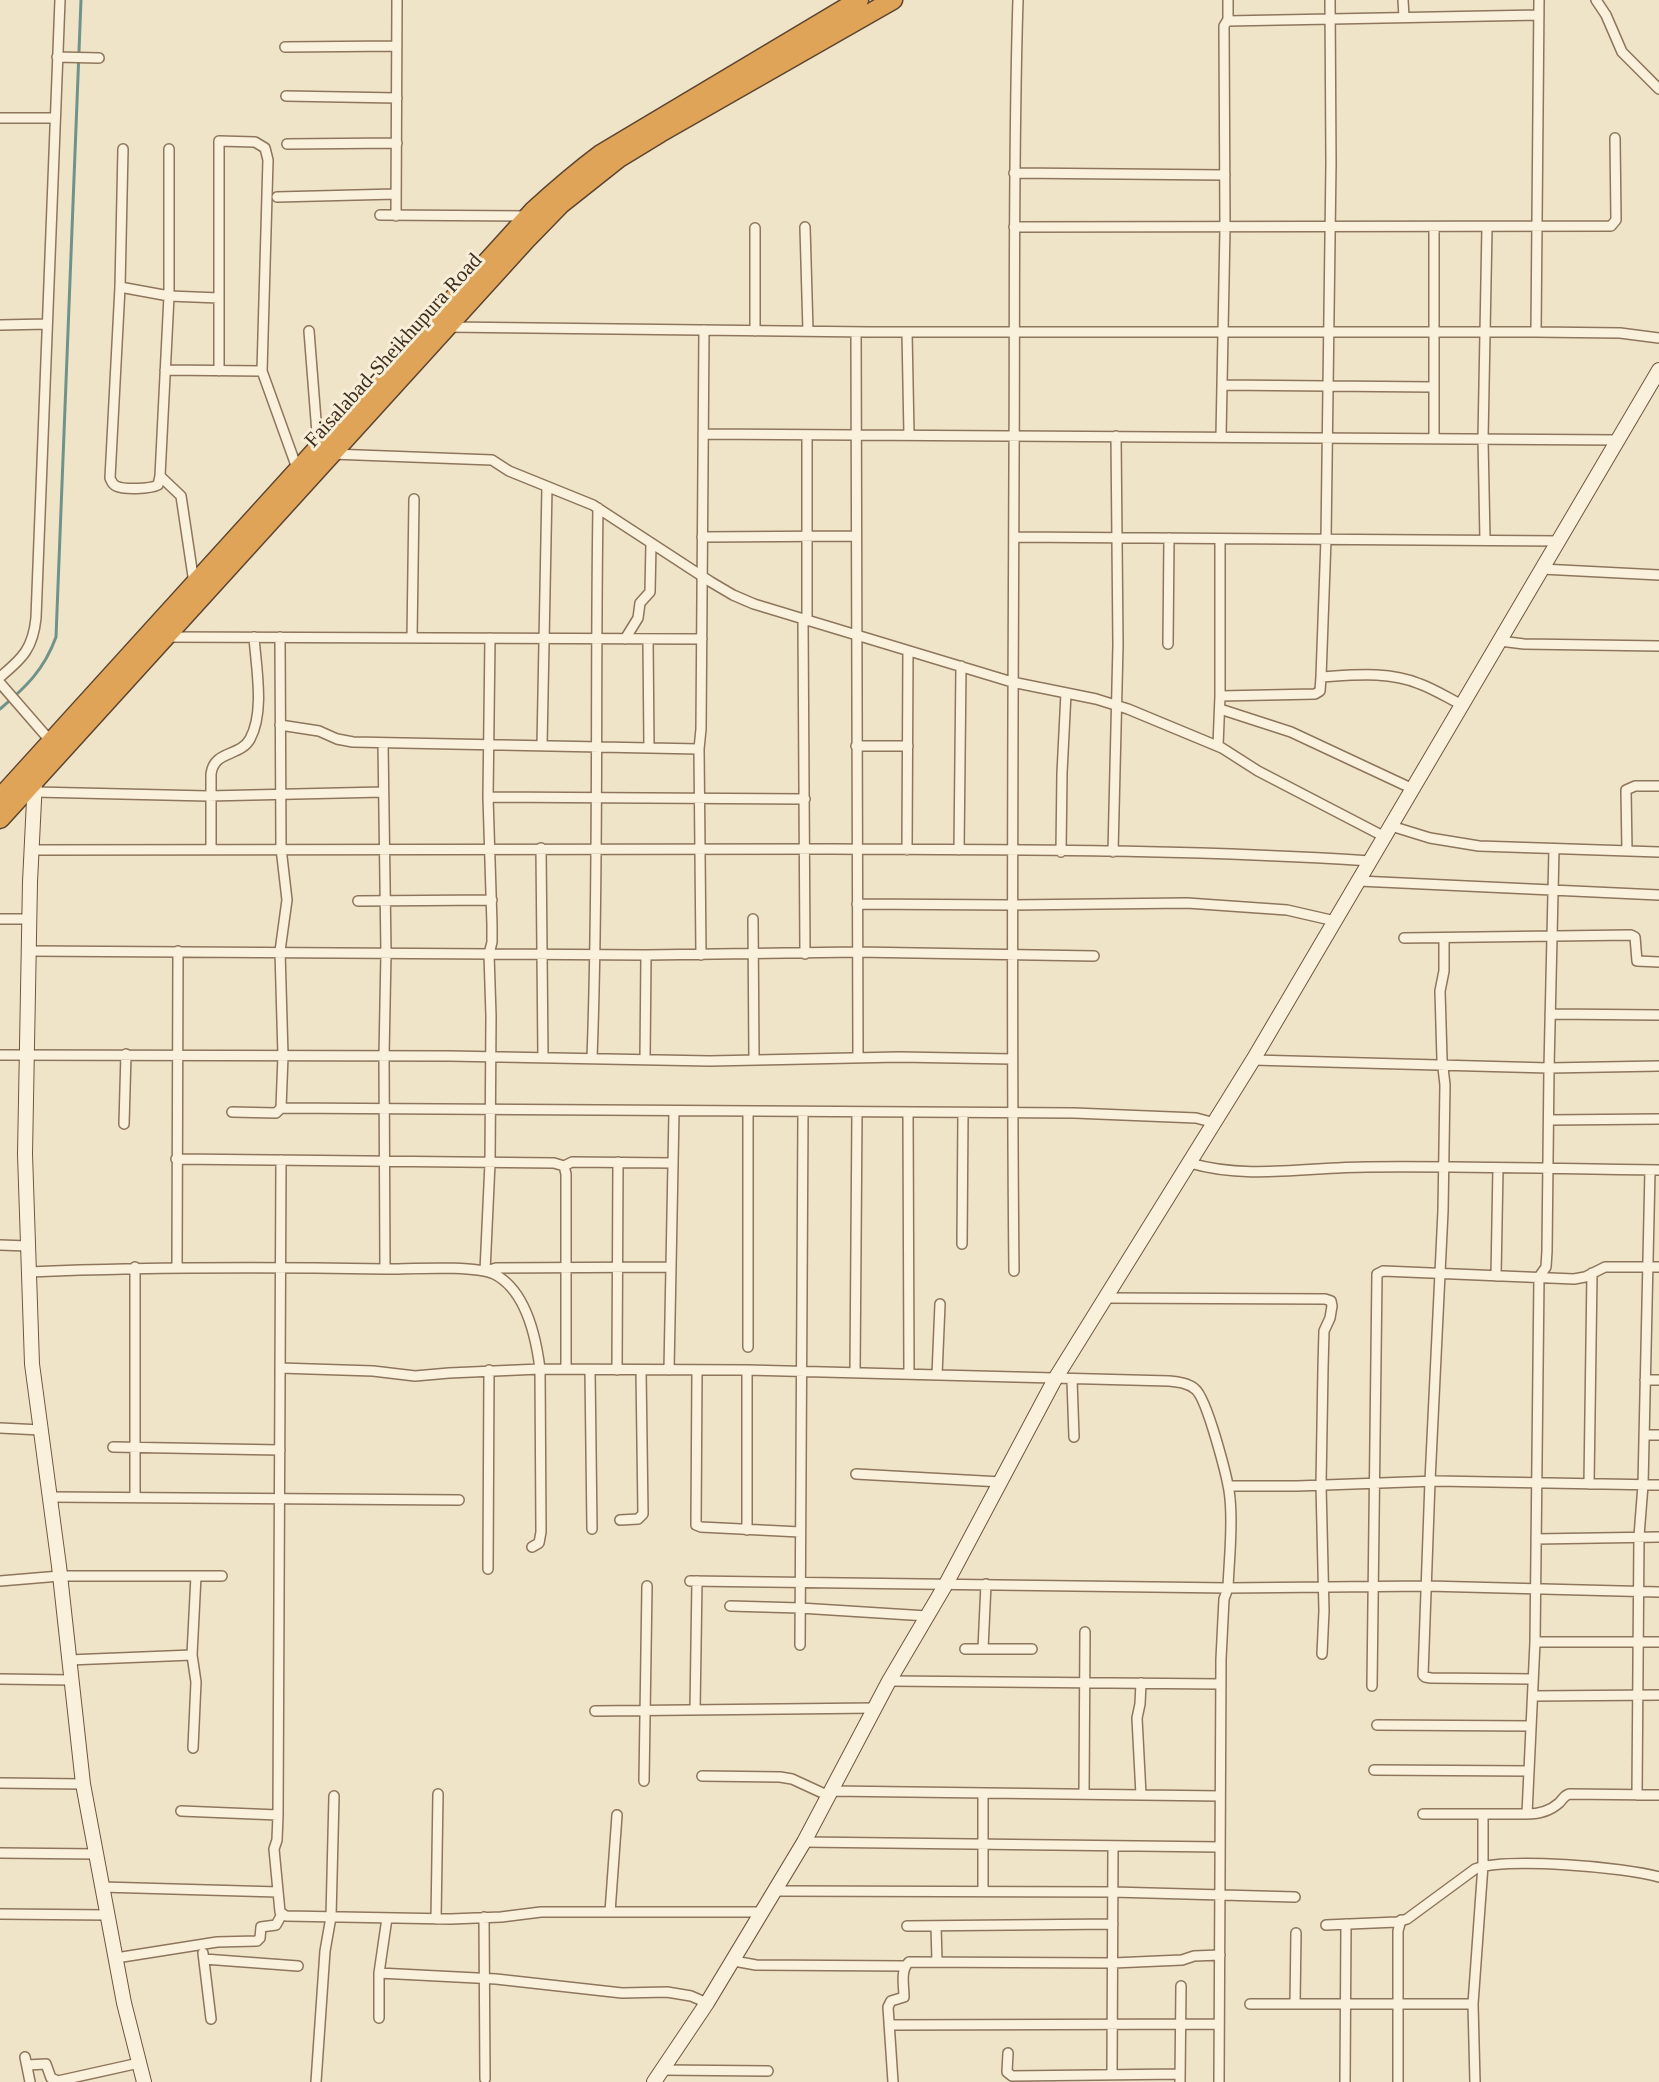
<!DOCTYPE html>
<style>
body{margin:0}
canvas{display:block;background:#f0e4c8}
</style>
<canvas width="1659" height="2082"></canvas>
<script>
const g = document.querySelector('canvas').getContext('2d');
g.lineJoin = 'round';
function strokePath(path, color, width, dash) { g.strokeStyle = color; g.lineWidth = width; g.lineCap = dash ? 'butt' : 'round'; g.setLineDash(dash || []); g.stroke(path); }
function drawText(font, color, halo, rows, align = 'center') {
  g.font = font + ' Georgia,serif'; g.lineWidth = 6; g.setLineDash([]); g.textBaseline = 'middle'; g.strokeStyle = halo; g.fillStyle = color; for (const [text, x, y, turn = 0] of rows) {
    g.save(); g.translate(x, y); g.rotate((+turn || 0) * Math.PI / 180); g.textAlign = isNaN(turn) ? turn : align; if (halo) g.strokeText(text, 0, 0); g.fillText(text, 0, 0); g.restore();
  }
}
const stream = new Path2D(`
 M 0,709 C 26,687 44,670 56,637 L 81,0`);
const street = new Path2D(`
 M 1228,0 L 1228,20
 M 1330,0 L 1331,163 L 1326,539 L 1321,677 C 1355,675 1388,671 1420,684 C 1434,689 1448,698 1462,705
 M 1403,0 L 1404,17
 M 1596,0 L 1606,15 L 1622,52 L 1659,89
 M 285,47 L 397,46
 M 57,57 L 99,58
 M 286,96 L 397,98
 M 0,118 L 55,118
 M 287,144 L 397,143
 M 123,149 L 120,287 L 110,478 C 112,482 112,484 116,486 C 124,490 150,489 158,485 L 160,476 L 169,296 L 169,149
 M 1014,173 L 1225,175
 M 277,197 L 396,194
 M 380,215 L 527,216
 M 396,216 L 397,0
 M 805,227 L 808,331
 M 1014,227 L 1611,226 L 1616,220 L 1615,138
 M 1434,228 L 1434,439
 M 120,287 L 169,296 L 219,298
 M 0,325 L 47,324
 M 448,327 L 868,332 L 1536,332 L 1620,333 L 1659,338
 M 309,331 L 318,446
 M 755,331 L 755,228
 M 856,332 L 858,1058
 M 907,332 L 909,435
 M 1536,332 L 1539,0
 M 165,370 L 262,371
 M 219,371 L 219,141 L 255,142 L 265,148 L 268,160 L 262,371 L 298,471
 M 1222,385 L 1433,387
 M 703,434 L 1618,440
 M 1221,437 L 1225,228 L 1224,26 L 1227,21 L 1539,15
 M 332,454 L 492,460 L 509,471 L 593,505 L 711,582 L 733,595 L 754,604 L 1012,682 L 1096,699 L 1128,709 L 1222,748 L 1258,771 L 1385,837
 M 160,476 L 181,496 L 194,583
 M 702,537 L 856,536
 M 1014,537 L 1559,541
 M 1485,540 L 1483,439 L 1487,227
 M 1542,569 L 1659,575
 M 803,620 L 805,954
 M 807,621 L 807,436
 M 167,637 L 702,639
 M 412,638 L 414,499
 M 490,638 L 488,797 L 492,925 L 492,942 L 489,954 L 491,1016 L 490,1163 L 485,1271 L 496,1268 L 671,1267
 M 625,639 L 638,618 L 640,603 L 650,592 L 651,543
 M 648,639 L 649,748
 M 1500,641 L 1524,644 L 1659,646
 M 1168,644 L 1169,538
 M 0,677 C 23,658 33,648 36,618 L 60,0
 M 0,683 L 53,744
 M 1220,696 L 1315,694 L 1320,691 L 1321,677
 M 1220,709 L 1291,732 L 1413,789
 M 280,725 L 319,731 L 337,739 L 353,742 L 699,749
 M 383,743 L 386,953 L 384,1056 L 385,1269
 M 542,746 L 547,487
 M 856,746 L 908,746
 M 1218,746 L 1220,696 L 1220,539
 M 35,792 L 208,796 L 383,792
 M 488,797 L 805,799
 M 1391,826 L 1430,838 L 1479,846 L 1659,852
 M 541,848 L 543,1058
 M 211,849 L 211,774 C 214,750 240,757 250,739 C 265,712 256,667 254,637
 M 32,850 C 299,848 566,848 832,849 C 1012,850 1192,849 1370,861
 M 907,850 L 908,651
 M 959,850 L 961,666
 M 1627,851 L 1626,790 L 1635,786 L 1659,786
 M 1061,852 L 1062,773 L 1066,693
 M 1113,852 L 1118,645 L 1116,436
 M 1359,881 L 1659,895
 M 358,901 L 492,900
 M 857,904 L 1012,905 L 1187,903 L 1287,910 L 1335,921
 M 0,919 L 29,919
 M 753,919 L 754,1060
 M 1404,938 L 1631,935 L 1635,937 L 1637,961 L 1659,962
 M 1444,939 L 1444,971 L 1440,991 L 1442,1059 L 1445,1085 L 1443,1211 L 1430,1481 L 1423,1675 L 1425,1677 L 1431,1678 L 1533,1679
 M 29,951 L 646,955 L 857,952 L 1094,956
 M 701,955 L 699,749 L 701,729 L 704,330
 M 1550,1014 L 1659,1015
 M 0,1055 L 449,1056 L 710,1061 L 899,1057 L 1012,1059
 M 592,1058 C 599,875 595,692 598,508
 M 645,1059 L 646,955
 M 1253,1060 L 1549,1068 L 1659,1066
 M 281,1108 L 1074,1113 L 1196,1118 L 1215,1123
 M 232,1112 L 276,1113 L 281,1108 L 283,1056 L 280,951 L 287,900 L 281,848 L 280,637
 M 908,1113 L 909,1374
 M 1549,1120 L 1659,1119
 M 124,1124 L 126,1054
 M 176,1159 L 554,1163 L 564,1166
 M 281,1160 L 278,1815 L 277,1840 L 274,1849 L 280,1912 L 286,1916 L 451,1919 L 501,1917 L 541,1912 L 762,1912
 M 1190,1163 C 1247,1180 1309,1167 1367,1167 C 1464,1166 1562,1169 1659,1170
 M 564,1166 L 566,1174 L 566,1369
 M 564,1166 L 572,1162 L 673,1163
 M 962,1244 L 963,1113
 M 0,1245 L 28,1246
 M 177,1268 L 178,951
 M 1014,1271 C 1011,1002 1013,734 1014,466 C 1015,311 1013,155 1018,0
 M 29,1272 C 147,1267 266,1267 385,1269 C 410,1269 473,1265 494,1274 C 526,1290 536,1337 540,1369 L 541,1532 L 539,1543 L 532,1547
 M 1496,1276 L 1498,1168
 M 1106,1298 L 1325,1299 L 1331,1301 L 1332,1306 L 1330,1318 L 1324,1331 L 1323,1368 L 1321,1485 L 1324,1611 L 1322,1654
 M 748,1347 L 748,1112
 M 280,1368 L 373,1371 L 415,1376 L 449,1373 L 540,1369 L 747,1370 L 1169,1381 C 1179,1382 1188,1383 1195,1389 C 1207,1398 1229,1482 1230,1499 C 1233,1528 1229,1559 1228,1588 L 1224,1599 L 1221,1659 L 1219,2082
 M 590,1370 L 592,1529
 M 617,1370 L 618,1162
 M 669,1370 L 674,1112
 M 697,1370 L 696,1525 L 701,1527 L 800,1532
 M 747,1370 L 747,1530
 M 855,1372 L 857,1112
 M 937,1375 L 940,1304
 M 1072,1380 L 1074,1437
 M 1645,1380 L 1659,1380
 M 0,1428 L 41,1430
 M 1644,1435 L 1659,1435
 M 113,1447 L 280,1450
 M 856,1474 L 1001,1482
 M 1589,1484 L 1592,1273
 M 1228,1486 L 1297,1486 L 1436,1481 L 1659,1485
 M 50,1497 L 459,1500
 M 135,1497 L 135,1267
 M 620,1520 L 638,1519 L 643,1514 L 641,1370
 M 1536,1539 L 1659,1537
 M 488,1569 L 489,1370
 M 0,1581 L 60,1576 L 222,1576
 M 690,1581 L 1228,1588 L 1427,1586 L 1659,1592
 M 730,1606 L 800,1608 L 927,1616
 M 1535,1642 L 1659,1642
 M 800,1645 L 803,1112
 M 965,1649 L 1032,1649
 M 983,1649 L 986,1584
 M 69,1660 L 192,1655
 M 0,1679 L 71,1680
 M 889,1681 L 1220,1684
 M 1372,1686 L 1377,1274 L 1383,1271 L 1574,1279 L 1585,1277 L 1605,1267 L 1659,1267
 M 1533,1696 L 1659,1695
 M 695,1710 L 697,1581
 M 595,1711 L 875,1708
 M 1377,1725 L 1531,1726
 M 193,1748 L 196,1682 L 192,1655 L 196,1576
 M 1374,1770 L 1529,1771
 M 702,1776 L 780,1777 L 792,1779 L 829,1796
 M 644,1781 L 647,1586
 M 0,1783 L 83,1784
 M 831,1791 L 1220,1796
 M 1084,1794 L 1085,1632
 M 1141,1795 L 1137,1718 L 1140,1704 L 1141,1683
 M 1637,1795 L 1639,1536 L 1643,1485 L 1650,1170
 M 181,1811 L 278,1815
 M 1423,1814 L 1527,1814 L 1535,1642 L 1539,1277 L 1546,1267 L 1547,1251 L 1549,1068 L 1554,849
 M 1527,1814 C 1539,1814 1550,1811 1559,1803 C 1564,1798 1564,1795 1570,1794 L 1659,1795
 M 804,1842 L 1220,1847
 M 0,1853 L 96,1854
 M 102,1887 L 278,1892
 M 774,1891 L 1113,1892 L 1295,1897
 M 983,1891 L 983,1793
 M 610,1912 L 617,1815
 M 0,1914 L 108,1915
 M 484,1917 L 485,2079
 M 436,1919 L 438,1794
 M 1326,1925 L 1397,1922 L 1407,1919 L 1475,1869 C 1505,1857 1626,1867 1659,1877
 M 907,1926 L 1113,1924
 M 936,1926 L 937,1961
 M 203,1953 L 211,2019
 M 116,1958 L 217,1942 L 257,1941 L 260,1938 L 261,1927 L 276,1925 L 282,1914
 M 204,1959 L 298,1966
 M 734,1961 L 756,1965 L 905,1966
 M 379,1973 L 496,1979 L 622,1993 L 667,1992 L 691,1996 L 707,2003
 M 1250,2004 L 1473,2004
 M 1295,2004 L 1296,1933
 M 379,2018 L 379,1973 L 387,1918
 M 889,2025 L 1219,2024
 M 1008,2053 L 1007,2072 L 1012,2076 L 1180,2074
 M 25,2057 L 30,2082
 M 27,2065 L 46,2064 L 51,2078 L 58,2081 L 139,2063
 M 662,2070 L 768,2071
 M 1112,2075 L 1113,1846
 M 316,2082 L 325,1951 L 331,1917 L 334,1796
 M 893,2082 L 888,2007 L 891,2001 L 904,1997 C 904,1986 900,1970 909,1962 L 1113,1963 L 1182,1960 L 1194,1956 L 1220,1955
 M 1180,2082 L 1181,1986
 M 1345,2082 L 1346,1924
 M 1398,2082 L 1398,1931 L 1401,1920
 M 1475,2082 L 1473,2004 L 1483,1865 L 1483,1814`);
const secondary = new Path2D(`
 M 35,780 L 30,882 L 25,1154 L 32,1364 L 59,1566 L 83,1784 L 124,2003 L 144,2082
 M 654,2082 L 707,2003 L 804,1842 L 889,1681 L 946,1584 L 1055,1379 L 1253,1060 L 1659,370`);
const highway = new Path2D(`
 M 0,798 L 533,211 C 555,191 577,172 601,154 L 859,0
 M 0,819 L 526,240 L 561,204 L 619,158 L 660,133 L 893,0`);
const streetNames = [
 ["Faisalabad-Sheikhupura Road",394,351,-48]
];
strokePath(stream, '#6f938a', 3);
strokePath(street, '#8d765c', 12);
strokePath(secondary, '#6f573f', 16);
strokePath(highway, '#5b4430', 21);
strokePath(street, '#faf1dc', 9);
strokePath(secondary, '#faf1dc', 14);
strokePath(highway, '#e0a458', 18);
drawText('21px', '#3d2e20', '#f7eed8', streetNames);
</script>
